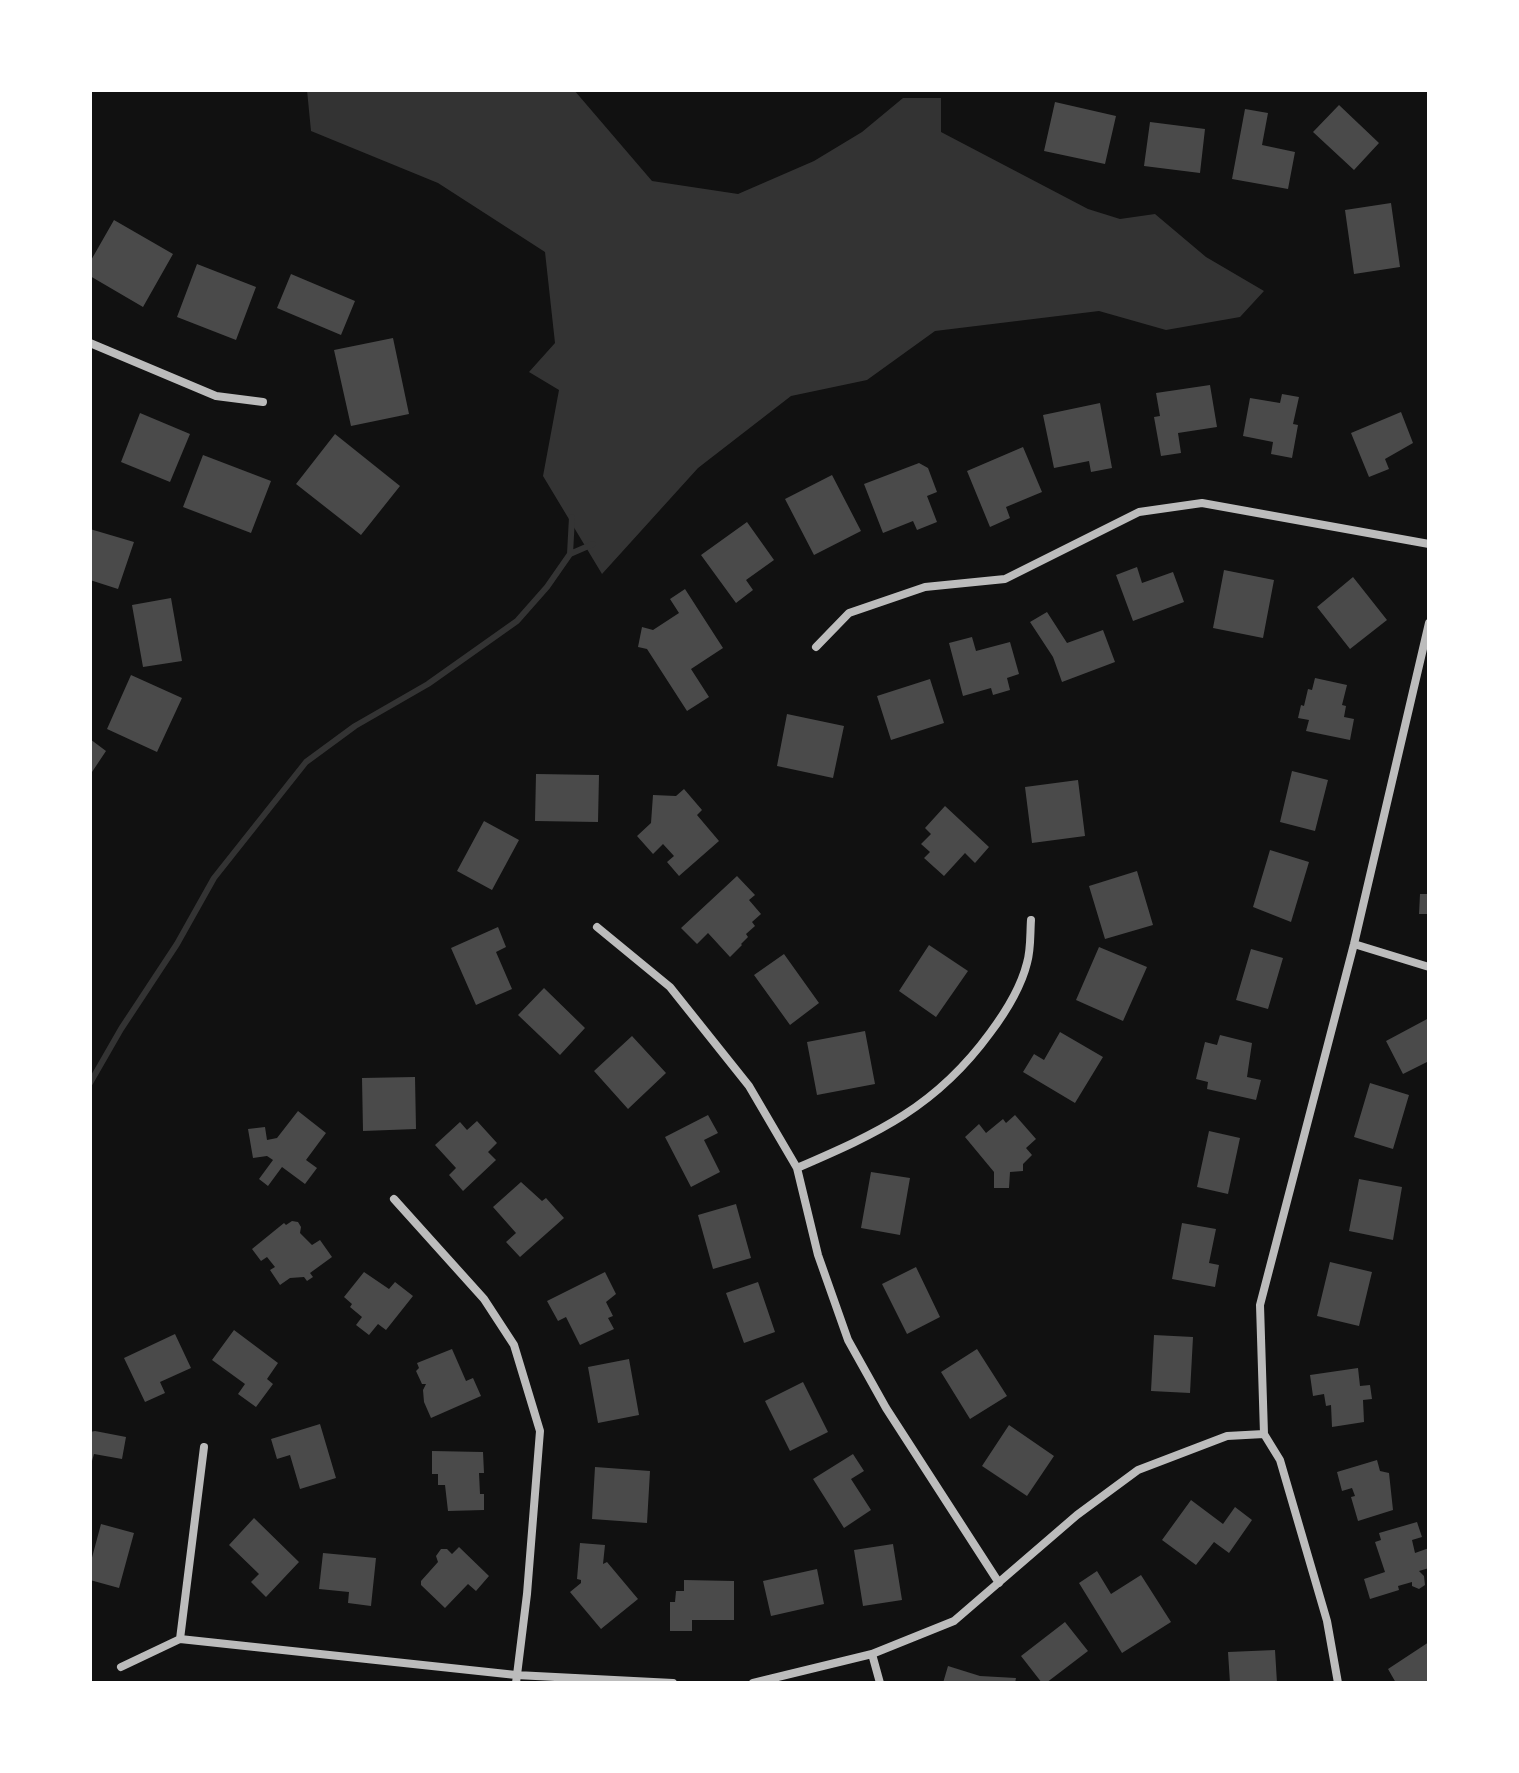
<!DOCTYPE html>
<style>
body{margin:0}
#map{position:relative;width:1519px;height:1773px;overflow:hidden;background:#111;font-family:Montserrat,sans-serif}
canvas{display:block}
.frame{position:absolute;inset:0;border:92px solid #fff;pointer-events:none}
</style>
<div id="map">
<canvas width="1519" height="1773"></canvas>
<div class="frame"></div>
</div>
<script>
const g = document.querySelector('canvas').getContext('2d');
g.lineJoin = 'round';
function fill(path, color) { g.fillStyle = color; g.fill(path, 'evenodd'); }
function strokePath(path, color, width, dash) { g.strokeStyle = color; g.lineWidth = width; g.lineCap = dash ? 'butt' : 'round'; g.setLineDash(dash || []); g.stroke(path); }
const water = new Path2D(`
 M 307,90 L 574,90 L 652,181 L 738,194 L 814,161 L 862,132 L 903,98 L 941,98 L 941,132 L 1088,209 L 1120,219 L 1155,214 L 1206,257 L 1264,291 L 1240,317 L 1166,330 L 1099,311 L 935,331 L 867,380 L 791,396 L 698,468 L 602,574 L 543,476 L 559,390 L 529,372 L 555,343 L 545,252 L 438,183 L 311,131 Z`);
const stream = new Path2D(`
 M 570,554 L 593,544
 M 570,554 L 572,517
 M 90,1083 L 121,1029 L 177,944 L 214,878 L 306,762 L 355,726 L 428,684 L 517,621 L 547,587 L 570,554`);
const building = new Path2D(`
 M 1055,102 L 1116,116 L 1105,164 L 1044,151 Z
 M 1339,105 L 1379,143 L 1354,170 L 1313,132 Z
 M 1245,109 L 1268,113 L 1262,145 L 1295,152 L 1288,189 L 1232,179 Z
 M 1150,122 L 1205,129 L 1200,173 L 1144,166 Z
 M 1391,203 L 1400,267 L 1354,274 L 1345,210 Z
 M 114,220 L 173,254 L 143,307 L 90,276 L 90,262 Z
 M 197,264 L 256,287 L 236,340 L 177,317 Z
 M 291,274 L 355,301 L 341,335 L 277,308 Z
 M 393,338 L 409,414 L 351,426 L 334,350 Z
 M 1210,385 L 1217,427 L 1178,433 L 1181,453 L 1161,456 L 1154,417 L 1160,416 L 1156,393 Z
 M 1282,394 L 1299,397 L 1293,424 L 1298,425 L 1292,458 L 1271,454 L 1273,442 L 1243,436 L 1250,398 L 1280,403 Z
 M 1100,403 L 1112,468 L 1091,472 L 1089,461 L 1054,468 L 1043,415 Z
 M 1401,412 L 1413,443 L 1385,459 L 1389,469 L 1369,477 L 1351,433 Z
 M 140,413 L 190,434 L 170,482 L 121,462 Z
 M 335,434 L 400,486 L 361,535 L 296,484 Z
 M 1023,447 L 1042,492 L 1006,507 L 1010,518 L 990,527 L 967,471 Z
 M 203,455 L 271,481 L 251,533 L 183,507 Z
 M 919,463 L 928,468 L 937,492 L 927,496 L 937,522 L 917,530 L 913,521 L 883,533 L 864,484 Z
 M 832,475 L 861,531 L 814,555 L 785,499 Z
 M 747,522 L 774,560 L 746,580 L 753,590 L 736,603 L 701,555 Z
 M 90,529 L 134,542 L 118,589 L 90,580 Z
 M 1137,567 L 1142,583 L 1173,572 L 1184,602 L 1133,621 L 1116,575 Z
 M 1224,570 L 1274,580 L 1263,638 L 1213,628 Z
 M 1353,577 L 1387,620 L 1350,649 L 1317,607 Z
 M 685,589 L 723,648 L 691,669 L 709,697 L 687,711 L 647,649 L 638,647 L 642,627 L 653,630 L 679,613 L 670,599 Z
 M 171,598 L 182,661 L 143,667 L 132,605 Z
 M 1047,612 L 1067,643 L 1103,630 L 1115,662 L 1062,682 L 1053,657 L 1030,622 Z
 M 972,637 L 976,651 L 1010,642 L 1019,674 L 1007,678 L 1010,690 L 993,695 L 991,688 L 963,696 L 949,643 Z
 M 131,675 L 182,698 L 157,752 L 107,729 Z
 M 1315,678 L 1347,685 L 1342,705 L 1346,706 L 1344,717 L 1354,719 L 1350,740 L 1306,731 L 1309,720 L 1298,718 L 1301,705 L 1304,706 L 1308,689 L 1312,690 Z
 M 930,679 L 944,723 L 891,740 L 877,696 Z
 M 787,714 L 844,726 L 833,778 L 777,766 Z
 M 90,739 L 106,751 L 90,775 Z
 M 1292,771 L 1328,780 L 1315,831 L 1280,822 Z
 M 536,774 L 599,775 L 598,822 L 535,821 Z
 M 1078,780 L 1085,836 L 1032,843 L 1025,787 Z
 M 684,789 L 702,810 L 697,815 L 719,841 L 679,876 L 667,862 L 674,856 L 663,844 L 653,854 L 637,836 L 651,823 L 653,795 L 676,796 Z
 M 945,806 L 989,847 L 975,863 L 965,853 L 944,876 L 924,858 L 930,852 L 921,844 L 931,834 L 925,828 Z
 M 484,821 L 519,840 L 492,890 L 457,871 Z
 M 1270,850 L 1309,862 L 1291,922 L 1253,907 Z
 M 1137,871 L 1153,925 L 1105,939 L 1089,886 Z
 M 737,876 L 755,895 L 749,900 L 761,914 L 752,922 L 755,926 L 746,934 L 748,937 L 741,944 L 742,945 L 730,957 L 708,933 L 697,944 L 681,928 Z
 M 1420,894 L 1429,894 L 1429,914 L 1419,914 Z
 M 498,927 L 506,947 L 496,952 L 512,989 L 476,1005 L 451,948 Z
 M 929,945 L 968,971 L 936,1017 L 899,991 Z
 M 1099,947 L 1147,967 L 1123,1021 L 1076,1000 Z
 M 1251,949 L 1283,958 L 1268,1009 L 1236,1000 Z
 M 784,954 L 819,1003 L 790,1025 L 754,975 Z
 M 544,988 L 585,1028 L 560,1055 L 518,1015 Z
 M 1429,1018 L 1429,1061 L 1403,1074 L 1386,1041 Z
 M 865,1031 L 875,1084 L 817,1095 L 807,1042 Z
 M 1060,1032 L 1103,1057 L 1075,1103 L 1023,1072 L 1034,1054 L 1044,1060 Z
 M 1220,1035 L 1252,1043 L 1247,1077 L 1261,1080 L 1256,1100 L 1207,1089 L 1208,1082 L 1196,1079 L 1205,1042 L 1217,1045 Z
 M 632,1036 L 666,1073 L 628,1109 L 594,1071 Z
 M 415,1077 L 416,1129 L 363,1131 L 362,1078 Z
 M 1370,1083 L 1409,1095 L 1393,1149 L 1354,1137 Z
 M 298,1111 L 326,1133 L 306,1160 L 317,1168 L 305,1184 L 282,1167 L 268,1186 L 259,1179 L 273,1160 L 267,1156 L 253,1158 L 248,1129 L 265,1127 L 267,1140 L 277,1138 Z
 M 708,1115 L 718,1133 L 704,1140 L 720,1172 L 691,1187 L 665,1137 Z
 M 1015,1115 L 1036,1139 L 1026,1148 L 1032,1155 L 1023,1164 L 1023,1171 L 1010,1172 L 1009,1188 L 994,1188 L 994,1172 L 965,1137 L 979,1124 L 986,1133 L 1003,1119 L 1006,1123 Z
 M 477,1121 L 497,1143 L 488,1152 L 496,1160 L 463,1191 L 449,1175 L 456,1168 L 435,1145 L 460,1122 L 467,1130 Z
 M 1209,1131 L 1240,1138 L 1228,1194 L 1197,1187 Z
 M 871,1172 L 910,1178 L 900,1235 L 861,1228 Z
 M 1359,1179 L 1402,1187 L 1393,1240 L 1349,1231 Z
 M 521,1182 L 542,1201 L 546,1198 L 564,1218 L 520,1257 L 506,1242 L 516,1233 L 493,1207 Z
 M 736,1204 L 751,1258 L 713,1269 L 698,1215 Z
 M 292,1221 L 298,1222 L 301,1227 L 300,1233 L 312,1245 L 320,1240 L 332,1257 L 310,1273 L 313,1277 L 307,1281 L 304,1277 L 290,1278 L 280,1285 L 270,1270 L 275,1267 L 267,1257 L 261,1261 L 252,1249 L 284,1223 L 286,1225 Z
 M 1182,1223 L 1216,1229 L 1209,1263 L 1219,1265 L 1215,1287 L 1172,1279 Z
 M 1330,1262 L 1372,1272 L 1359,1326 L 1317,1316 Z
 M 916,1267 L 940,1317 L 907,1334 L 882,1284 Z
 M 364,1272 L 389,1289 L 395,1282 L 413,1296 L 386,1330 L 378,1324 L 369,1335 L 356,1325 L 362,1317 L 350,1307 L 352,1304 L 344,1297 Z
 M 605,1272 L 616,1294 L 606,1302 L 613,1316 L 608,1318 L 614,1329 L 580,1345 L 566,1317 L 558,1321 L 547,1301 Z
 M 758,1282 L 775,1332 L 744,1343 L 726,1293 Z
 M 234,1330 L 278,1363 L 267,1379 L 273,1384 L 256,1407 L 238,1394 L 245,1384 L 212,1360 Z
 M 175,1334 L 191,1368 L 160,1382 L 165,1393 L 145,1402 L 124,1358 Z
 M 1154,1335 L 1193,1337 L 1190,1393 L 1151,1391 Z
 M 452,1349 L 466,1381 L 473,1378 L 481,1396 L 431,1418 L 424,1402 L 423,1390 L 426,1384 L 422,1384 L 416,1371 L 419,1368 L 417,1363 Z
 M 977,1349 L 1007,1396 L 970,1419 L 941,1372 Z
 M 629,1359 L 639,1415 L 598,1423 L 588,1367 Z
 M 1358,1368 L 1360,1386 L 1370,1385 L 1372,1399 L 1363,1400 L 1364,1422 L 1332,1427 L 1331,1405 L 1326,1406 L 1324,1394 L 1313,1396 L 1310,1375 Z
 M 803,1382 L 828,1432 L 790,1451 L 765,1401 Z
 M 320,1424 L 336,1478 L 300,1489 L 290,1455 L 277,1459 L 271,1439 Z
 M 1009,1425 L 1054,1456 L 1027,1496 L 982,1466 Z
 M 95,1431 L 126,1437 L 122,1459 L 94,1454 L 90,1468 L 90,1432 Z
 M 432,1451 L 483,1452 L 484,1473 L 479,1473 L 480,1494 L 484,1494 L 484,1510 L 448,1511 L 445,1485 L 438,1485 L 438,1474 L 432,1474 Z
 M 853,1454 L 864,1471 L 851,1479 L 871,1510 L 844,1528 L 813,1479 Z
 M 1377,1460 L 1380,1471 L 1389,1473 L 1393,1510 L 1358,1521 L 1351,1497 L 1355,1496 L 1352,1488 L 1342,1491 L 1337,1472 Z
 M 595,1467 L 650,1471 L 647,1523 L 592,1519 Z
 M 1191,1500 L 1223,1524 L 1235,1507 L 1252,1520 L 1229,1553 L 1214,1542 L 1196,1565 L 1162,1540 Z
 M 254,1518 L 299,1562 L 266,1597 L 251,1582 L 259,1574 L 229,1545 Z
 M 1417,1522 L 1422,1537 L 1412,1540 L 1415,1553 L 1429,1548 L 1429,1568 L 1419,1571 L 1424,1576 L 1425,1585 L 1419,1589 L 1412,1586 L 1412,1582 L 1398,1586 L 1399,1590 L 1370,1599 L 1364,1579 L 1385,1572 L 1375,1542 L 1381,1540 L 1379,1533 Z
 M 101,1524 L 134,1533 L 119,1588 L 90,1580 L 90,1565 Z
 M 580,1543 L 605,1545 L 603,1564 L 607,1562 L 638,1599 L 601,1629 L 570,1592 L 581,1583 L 581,1580 L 577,1579 Z
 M 893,1544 L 902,1600 L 863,1606 L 854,1550 Z
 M 459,1547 L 489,1576 L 476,1591 L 468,1584 L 445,1608 L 421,1585 L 421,1581 L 438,1562 L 436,1556 L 441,1549 L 447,1549 L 452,1554 Z
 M 323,1553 L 376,1558 L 371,1606 L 348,1603 L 349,1592 L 319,1589 Z
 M 817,1569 L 824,1604 L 771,1616 L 763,1581 Z
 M 1097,1571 L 1111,1594 L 1141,1575 L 1171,1622 L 1122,1653 L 1079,1583 Z
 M 684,1580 L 734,1581 L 734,1620 L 692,1620 L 692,1631 L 670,1631 L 670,1602 L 675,1602 L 676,1591 L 684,1591 Z
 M 1065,1622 L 1088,1651 L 1046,1683 L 1042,1683 L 1021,1656 Z
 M 1429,1642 L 1429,1683 L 1396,1683 L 1388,1669 Z
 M 1275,1650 L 1277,1683 L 1230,1683 L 1228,1652 Z
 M 948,1666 L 980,1676 L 1016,1678 L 1015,1683 L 943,1683 Z`);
const minor = new Path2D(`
 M 90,343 L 216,396 L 263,402
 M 816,647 L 849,613 L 925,587 L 1005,579 L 1139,512 L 1202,503 L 1429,544
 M 597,927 L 670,987 L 749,1086 L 797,1168 L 818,1255 L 848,1340 L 886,1408 L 999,1583
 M 1354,944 L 1429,967
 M 797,1168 C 878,1133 936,1107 990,1033 C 1005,1013 1021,987 1027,963 C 1031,950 1030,934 1031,920
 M 394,1199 L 484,1299 L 514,1345 L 540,1431 L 527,1594 L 516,1683
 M 180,1639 L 204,1447
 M 872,1654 L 880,1683
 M 121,1667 L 180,1639 L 516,1675 L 673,1683
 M 753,1683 L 872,1654 L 954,1621 L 1077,1515 L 1138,1470 L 1227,1436 L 1264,1434
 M 1338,1683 L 1327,1621 L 1280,1460 L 1264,1434 L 1260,1305 L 1354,944 L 1429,623`);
fill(water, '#333');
strokePath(stream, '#333', 6);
fill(building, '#4a4a4a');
strokePath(minor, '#bcbcbc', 8);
</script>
